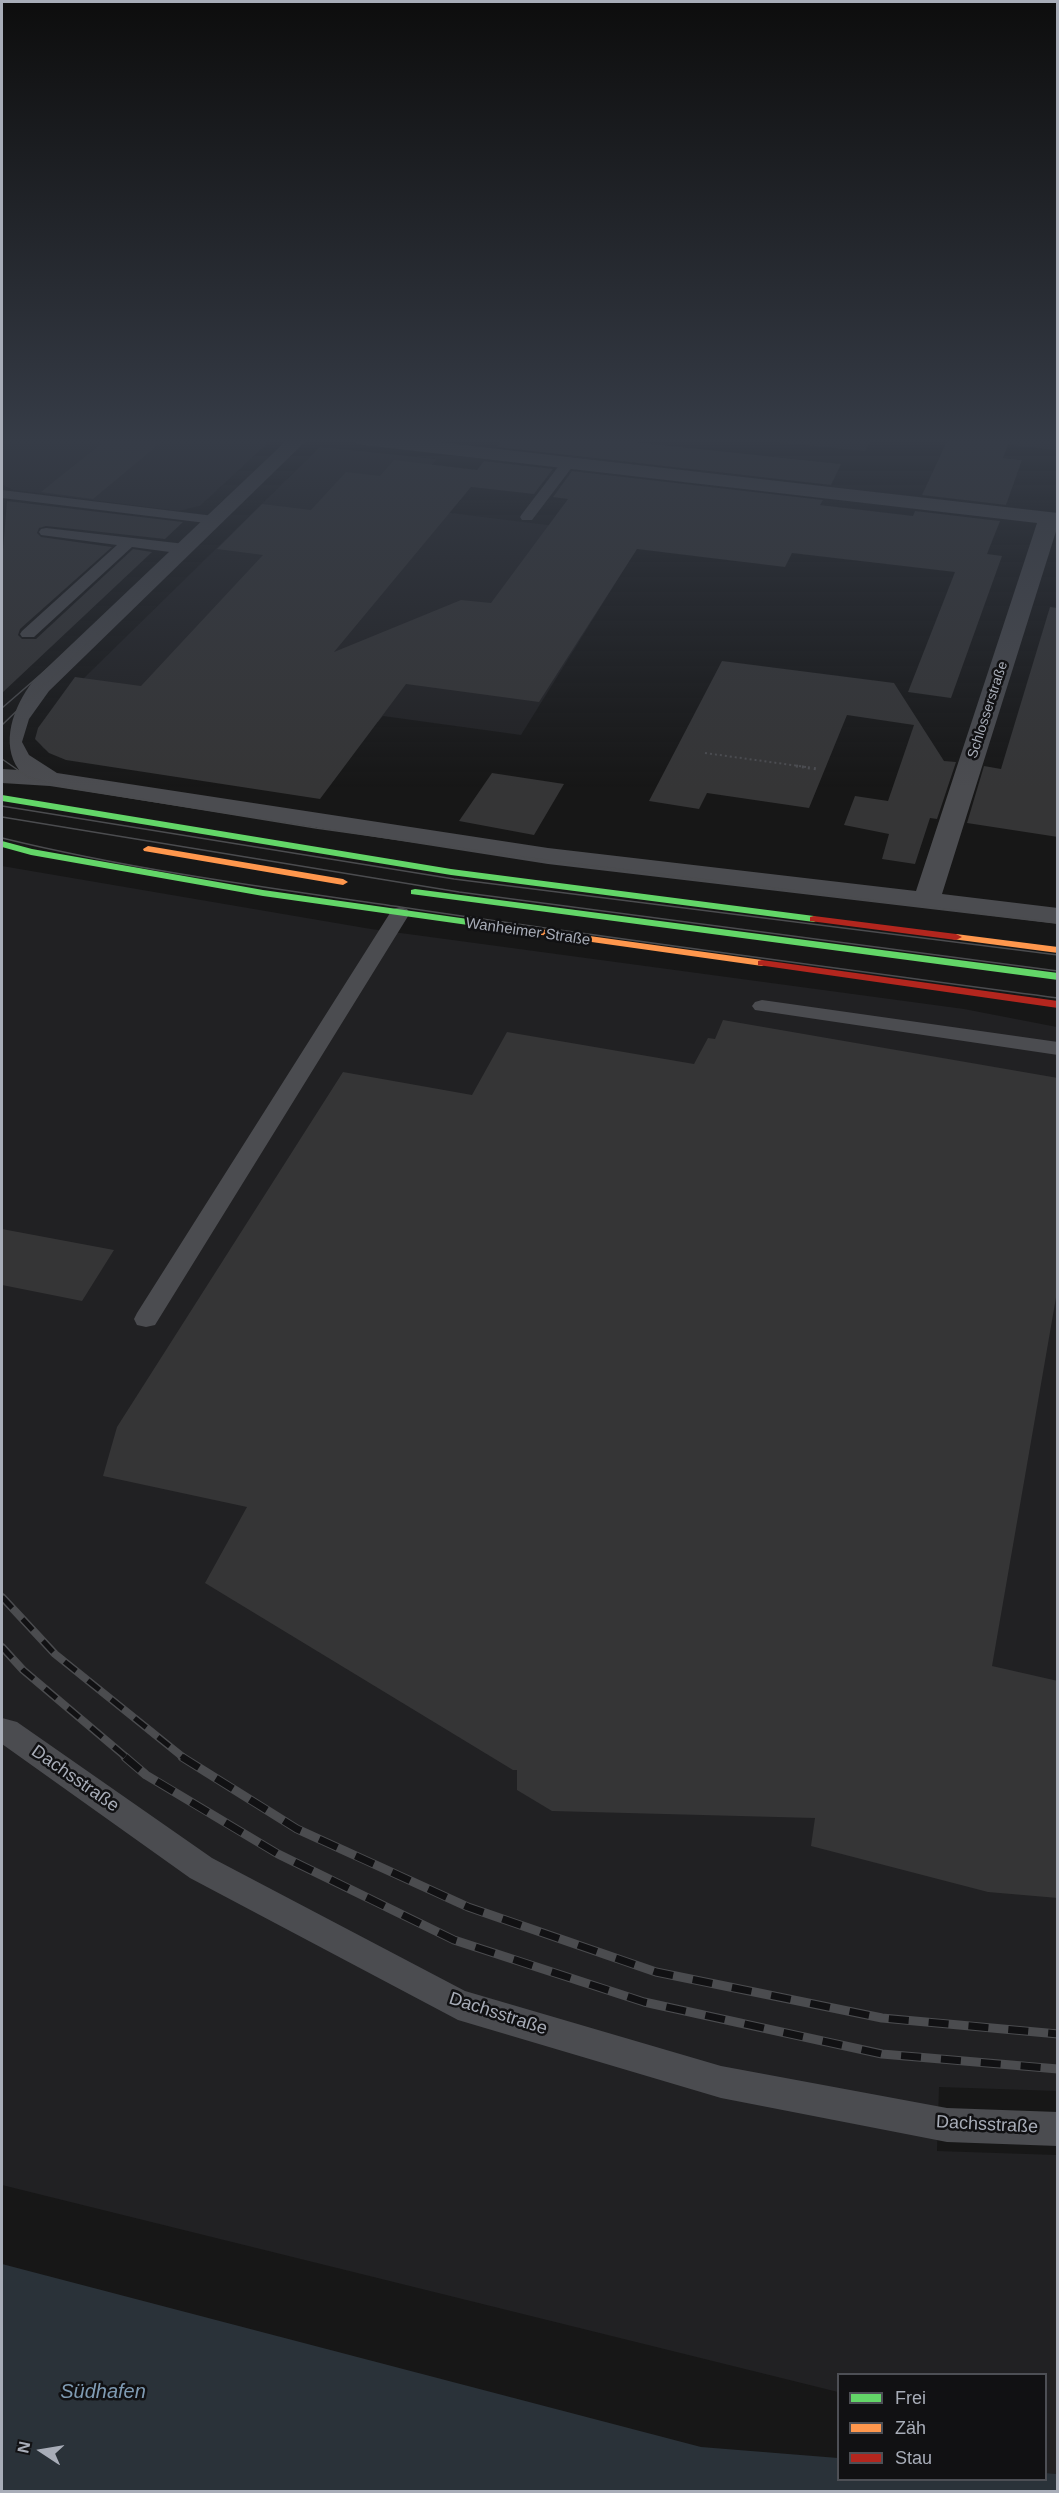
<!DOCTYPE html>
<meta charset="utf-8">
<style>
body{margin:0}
#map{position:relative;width:1059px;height:2493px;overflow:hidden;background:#171717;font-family:Arial,sans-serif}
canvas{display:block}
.frame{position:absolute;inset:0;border:3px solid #a8adb8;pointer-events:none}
.legend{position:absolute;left:837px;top:2373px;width:210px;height:108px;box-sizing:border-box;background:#111113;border:2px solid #4d4f55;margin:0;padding:8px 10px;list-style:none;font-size:18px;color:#a8adb8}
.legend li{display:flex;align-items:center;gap:12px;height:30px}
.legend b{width:30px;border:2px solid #4d4f55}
.north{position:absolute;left:12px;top:2421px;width:60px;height:60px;-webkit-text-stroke:4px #111113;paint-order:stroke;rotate:282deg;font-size:16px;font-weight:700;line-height:24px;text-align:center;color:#a8adb8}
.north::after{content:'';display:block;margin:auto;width:21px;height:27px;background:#a8adb8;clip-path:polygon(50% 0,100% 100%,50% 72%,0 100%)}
</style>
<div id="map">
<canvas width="1059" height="2493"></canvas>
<div class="frame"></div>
<ul class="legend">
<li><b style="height:8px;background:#63d668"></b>Frei</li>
<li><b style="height:8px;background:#ff974d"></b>Zäh</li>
<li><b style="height:8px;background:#b3261e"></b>Stau</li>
</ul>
<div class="north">N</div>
</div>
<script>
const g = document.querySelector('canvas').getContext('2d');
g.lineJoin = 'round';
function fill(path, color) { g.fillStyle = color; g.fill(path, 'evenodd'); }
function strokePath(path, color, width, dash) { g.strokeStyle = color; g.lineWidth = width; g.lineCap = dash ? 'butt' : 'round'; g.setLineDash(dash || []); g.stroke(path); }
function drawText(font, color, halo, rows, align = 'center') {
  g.font = font + ' Arial,sans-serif'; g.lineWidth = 5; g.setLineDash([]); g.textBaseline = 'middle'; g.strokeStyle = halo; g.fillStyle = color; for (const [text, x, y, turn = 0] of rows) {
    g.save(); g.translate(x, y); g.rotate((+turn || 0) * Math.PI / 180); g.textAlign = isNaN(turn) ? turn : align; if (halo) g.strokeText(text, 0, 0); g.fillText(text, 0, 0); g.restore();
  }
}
const built = new Path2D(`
 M 2,439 L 272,439 L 200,506 L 178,511 L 13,490 L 2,485 Z
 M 745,439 L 871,439 L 865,451 Z
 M 951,439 L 1057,439 L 1057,450 Z
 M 320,447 L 437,459 L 395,506 L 644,537 L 521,735 L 383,716 L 378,722 L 338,717 L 62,758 L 43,748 L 36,736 L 56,709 L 85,677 Z
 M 2,866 L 371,929 L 964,1009 L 1057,1027 L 1057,2091 L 939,2087 L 937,2151 L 1057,2155 L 1057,2474 L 1046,2473 L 1046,2374 L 838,2374 L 838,2392 L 2,2185 Z`);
const water = new Path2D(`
 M 2,2264 L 701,2447 L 838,2458 L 838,2480 L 1046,2480 L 1046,2473 L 1057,2474 L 1057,2491 L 2,2491 Z`);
const building = new Path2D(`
 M 107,439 L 165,439 L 93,499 L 41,492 Z
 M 503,439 L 604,439 L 841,464 L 831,485 L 497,447 Z
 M 948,439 L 1010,439 L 1003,458 L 1022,460 L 1006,505 L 922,495 Z
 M 394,460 L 477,470 L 484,461 L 553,469 L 534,494 L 471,487 L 334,652 L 461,600 L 491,603 L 568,499 L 553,497 L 572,471 L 823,500 L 820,505 L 913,516 L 915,511 L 1000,521 L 987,554 L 1002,556 L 951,698 L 908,692 L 955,572 L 792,553 L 785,567 L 637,549 L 539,702 L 406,684 L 320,799 L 66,760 L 49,753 L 35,739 L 38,728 L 75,677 L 141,686 L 263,555 L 217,549 L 262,504 L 311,510 L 346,472 L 380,476 Z
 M 7,501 L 183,522 L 165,539 L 46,526 L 39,528 L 37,533 L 41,537 L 112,547 L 20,629 L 18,635 L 22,639 L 36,639 L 133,549 L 152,552 L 2,693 L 2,561 Z
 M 1050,607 L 1058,608 L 1058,837 L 967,823 L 984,766 L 1001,769 Z
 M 722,661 L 894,683 L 944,761 L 956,762 L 937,819 L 930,818 L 915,864 L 882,859 L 889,834 L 844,825 L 855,796 L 888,801 L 914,725 L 847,715 L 809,808 L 707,793 L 699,809 L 649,801 Z
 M 492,773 L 564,784 L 534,835 L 459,821 Z
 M 723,1020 L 1058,1078 L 1058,1286 L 992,1666 L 1058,1681 L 1058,1898 L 988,1892 L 811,1846 L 815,1818 L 552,1811 L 517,1790 L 517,1770 L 513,1770 L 205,1583 L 247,1507 L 103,1476 L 117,1427 L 343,1072 L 472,1095 L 507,1032 L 694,1064 L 708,1038 L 715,1039 Z
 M 2,1229 L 114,1250 L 82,1301 L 2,1285 Z`);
const pathFar1 = new Path2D(`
 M 705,753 L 806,767`);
const path = new Path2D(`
 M 796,766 L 817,769`);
const lane = new Path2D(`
 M 569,458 L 576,462 L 532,520 L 522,520 L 520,517 L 522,514 L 564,459 Z
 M 2,490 L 214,516 L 221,520 L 214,524 L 2,498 Z
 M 46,528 L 185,544 L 193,549 L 185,554 L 132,547 L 34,637 L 22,637 L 20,634 L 22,631 L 117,545 L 41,535 L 39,532 L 41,529 Z
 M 400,907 L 407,909 L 410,913 L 155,1325 L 146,1327 L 137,1325 L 134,1319 L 137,1313 L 390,913 L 393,909 Z
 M 762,1000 L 1058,1042 L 1058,1055 L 755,1010 L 752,1006 L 755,1002 Z
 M 2,1718 L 17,1722 L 212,1858 L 465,1991 L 721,2066 L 947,2108 L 1058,2112 L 1058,2146 L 947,2142 L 721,2098 L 458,2020 L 190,1878 L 2,1744 Z`);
const street = new Path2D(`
 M 288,439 L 308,439 L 49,691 L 29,719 L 22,742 L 29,755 L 57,773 L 548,848 L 916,891 L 1037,523 L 364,445 L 357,443 L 355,439 L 411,439 L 1058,513 L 1058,525 L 942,894 L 1058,908 L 1058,924 L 548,864 L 50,786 L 2,783 L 2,769 L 19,770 C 0,744 13,707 33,681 Z`);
const fast = new Path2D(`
 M 2,795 L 451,869 L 814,916 L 820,919 L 814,922 L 451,875 L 2,801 Z
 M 2,841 L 32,849 L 263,890 L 482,921 L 488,924 L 482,927 L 263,896 L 31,855 L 2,847 Z
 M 415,889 L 1058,973 L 1058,980 L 411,894 L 411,890 Z`);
const slow = new Path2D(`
 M 148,846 L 343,879 L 348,882 L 343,885 L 144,851 L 143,849 Z
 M 482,921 L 762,960 L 768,963 L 762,966 L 478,926 L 478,922 Z
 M 956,934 L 1058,947 L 1058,953 L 952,939 L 952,935 Z`);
const jam = new Path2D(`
 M 814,916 L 956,934 L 962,937 L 956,940 L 810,921 L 810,917 Z
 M 762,960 L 1058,1001 L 1058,1008 L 758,965 L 758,961 Z`);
const tram = new Path2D(`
 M 2,708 L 76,644
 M 2,725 L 301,439
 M 2,759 L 28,777 L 59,786 L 316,828 L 544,860 L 1058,923
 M 2,806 L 454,879 L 1058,955
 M 2,817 L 459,892 L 1058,971
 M 2,838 C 137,871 277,889 414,909 C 629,941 843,969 1058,998`);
const railFar1 = new Path2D(`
 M 2,1597 L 55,1654 L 184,1758
 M 2,1647 L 23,1670 L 127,1758`);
const rail = new Path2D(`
 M 125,1757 L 146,1775 L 278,1854 L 454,1940 L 644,2002 L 882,2054 L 1058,2069
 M 182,1757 L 297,1829 L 468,1907 L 656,1972 L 882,2018 L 1058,2034`);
const farStreetnames = [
 ["Schlosserstraße",988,710,-72]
];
const streetNames = [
 ["Wanheimer Straße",528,932,8]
];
const nearStreetnames = [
 ["Dachsstraße",75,1779,35],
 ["Dachsstraße",498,2014,18],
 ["Dachsstraße",987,2125,3]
];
const nearWaternames = [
 ["Südhafen",103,2392]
];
fill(built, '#212123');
fill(water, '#2a3239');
fill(building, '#353536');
strokePath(pathFar1, '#4d4e52', 2, [2, 3]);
strokePath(path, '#4d4e52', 3, [2, 4]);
fill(lane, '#4b4c50');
fill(street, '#4b4c50');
fill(fast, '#63d668');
fill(slow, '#ff974d');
fill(jam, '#b3261e');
strokePath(tram, '#4b4c4f', 1.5);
strokePath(railFar1, '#4b4c4f', 8);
strokePath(rail, '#4b4c4f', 9);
strokePath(railFar1, '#111113', 5, [15]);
strokePath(rail, '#111113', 7, [20]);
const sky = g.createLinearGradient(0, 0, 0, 788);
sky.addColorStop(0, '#0d0d0d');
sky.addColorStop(0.56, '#363c47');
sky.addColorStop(1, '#363c4700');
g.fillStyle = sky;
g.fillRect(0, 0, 1059, 788);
drawText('14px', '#a8adb8', '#111113', farStreetnames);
drawText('15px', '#a8adb8', '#111113', streetNames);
drawText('18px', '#a8adb8', '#111113', nearStreetnames);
drawText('italic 20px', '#7f9bb3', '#111113', nearWaternames);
</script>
